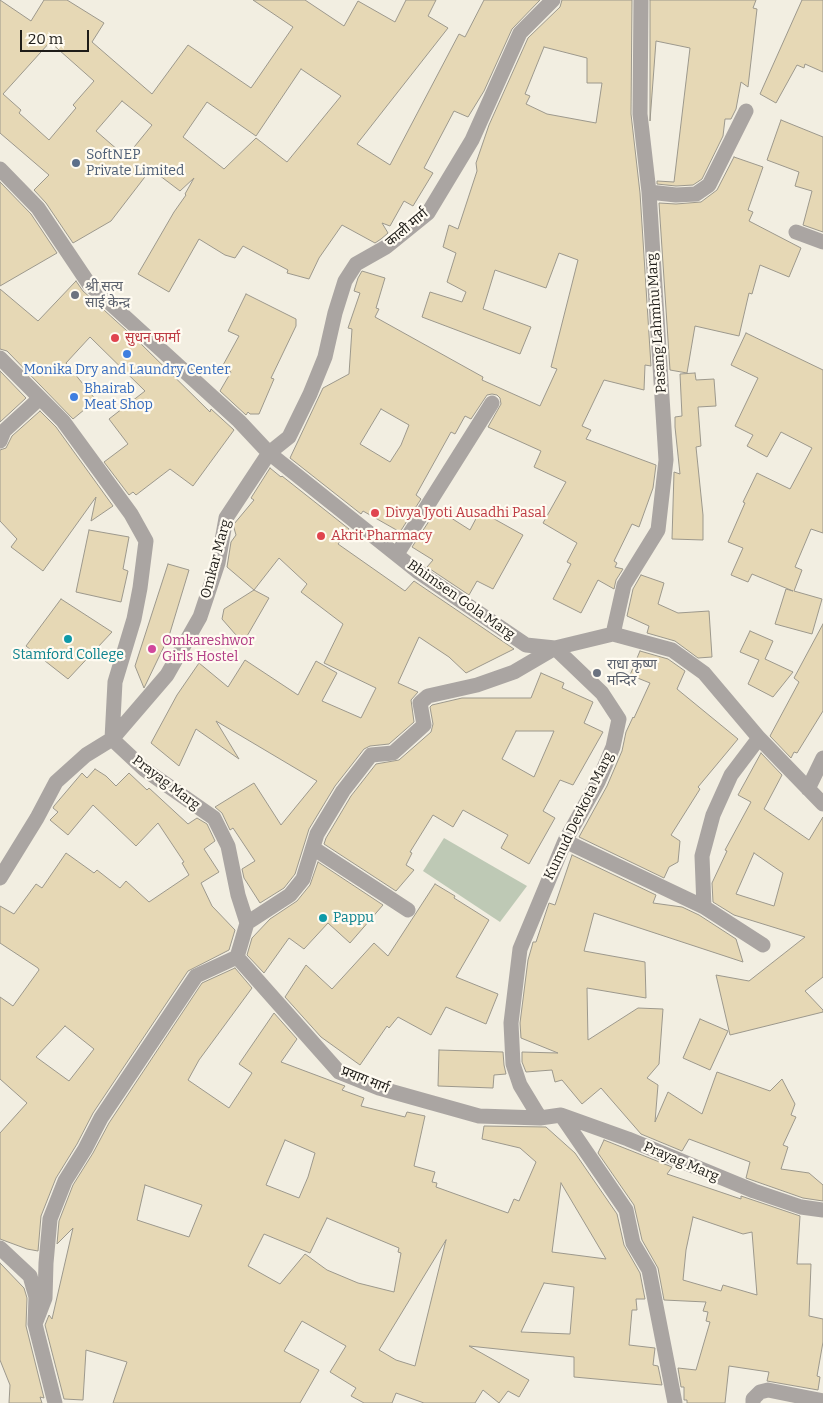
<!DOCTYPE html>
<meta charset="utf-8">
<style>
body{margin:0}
#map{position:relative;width:823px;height:1403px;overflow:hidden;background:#f2eee1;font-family:Bitter,serif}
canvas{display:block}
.scale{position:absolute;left:20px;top:30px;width:69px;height:22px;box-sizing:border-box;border:2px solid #1e1c18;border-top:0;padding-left:6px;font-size:15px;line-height:18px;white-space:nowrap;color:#1e1c18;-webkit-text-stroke:4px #fffbf1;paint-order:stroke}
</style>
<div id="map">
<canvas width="823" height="1403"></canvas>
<div class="scale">20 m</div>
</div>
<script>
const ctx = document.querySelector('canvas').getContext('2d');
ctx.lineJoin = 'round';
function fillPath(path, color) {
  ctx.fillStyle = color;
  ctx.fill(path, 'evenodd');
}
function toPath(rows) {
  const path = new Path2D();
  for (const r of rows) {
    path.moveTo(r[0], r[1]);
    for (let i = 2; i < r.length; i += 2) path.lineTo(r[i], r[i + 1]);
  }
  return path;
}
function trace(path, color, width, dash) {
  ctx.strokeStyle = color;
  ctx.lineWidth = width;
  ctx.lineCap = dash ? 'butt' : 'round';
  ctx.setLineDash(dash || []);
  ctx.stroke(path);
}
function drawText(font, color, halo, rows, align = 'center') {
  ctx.font = font + ' Bitter,"Noto Sans Devanagari",serif';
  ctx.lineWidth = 4.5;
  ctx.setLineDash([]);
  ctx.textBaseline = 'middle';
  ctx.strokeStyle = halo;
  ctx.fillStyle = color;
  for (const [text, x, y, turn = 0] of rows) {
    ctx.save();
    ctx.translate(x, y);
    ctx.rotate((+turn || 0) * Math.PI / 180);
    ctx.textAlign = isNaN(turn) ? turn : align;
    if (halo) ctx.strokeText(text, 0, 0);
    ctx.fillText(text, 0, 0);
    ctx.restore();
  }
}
fillPath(toPath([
 [444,838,527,886,500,922,423,871]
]), '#bec9b5');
const building = toPath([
 [0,0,31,21,44,0,67,0,104,23,92,42,152,94,188,45,251,88,293,27,253,0,305,0,344,26,358,1,395,22,406,0,436,0,428,16,448,28,357,144,390,165,459,34,465,37,484,0,540,0,512,29,484,91,468,117,454,111,424,168,433,173,413,206,404,201,390,226,382,223,388,233,381,239,375,243,342,225,319,258,309,279,287,273,288,270,243,246,235,258,225,255,199,239,169,292,138,274,174,212,186,195,185,194,194,178,180,191,151,169,111,221,73,243,46,203,34,190,49,175,0,133,0,0],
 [50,42,94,81,73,105,76,108,49,140,19,113,21,110,3,94,50,42],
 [301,69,341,96,287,162,256,138,224,169,183,137,207,102,256,136,301,69],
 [122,101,152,125,126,157,96,131,122,101],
 [562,0,632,0,631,114,640,193,651,366,645,365,644,390,604,380,582,426,591,430,586,439,656,465,653,488,639,527,632,524,614,561,617,563,615,567,623,569,616,580,614,589,598,580,581,613,553,599,571,564,567,562,577,543,543,523,566,482,534,467,541,451,488,427,501,404,500,398,497,395,492,394,487,395,471,419,465,416,455,434,451,432,416,495,421,499,400,532,363,511,361,514,290,458,323,388,349,374,352,329,348,328,360,293,354,291,358,278,362,271,385,278,376,308,379,309,375,317,483,377,482,380,540,406,557,369,551,367,578,260,559,253,546,288,495,270,483,309,531,327,520,354,422,317,430,292,462,302,466,292,447,282,456,253,443,247,449,225,458,229,477,171,476,163,489,125,528,38,560,7,562,0],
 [544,47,587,58,587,83,602,83,596,123,547,114,526,104,530,96,525,94,544,47],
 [381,409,409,425,401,445,390,462,360,444,381,409],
 [650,0,756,0,753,8,757,9,748,87,741,82,736,109,731,119,725,119,723,136,702,179,693,185,676,186,657,184,657,181,674,182,690,48,656,41,650,121,650,0],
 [802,0,823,0,823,72,805,64,804,68,797,65,776,103,760,94,802,0],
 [781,120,823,137,823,232,803,225,812,191,795,186,799,172,767,160,781,120],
 [734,157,763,167,748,210,753,212,749,221,801,248,789,277,760,265,752,294,749,293,739,336,695,326,687,373,670,370,659,203,676,204,701,202,717,190,734,157],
 [0,182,31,214,57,253,0,286,0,182],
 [76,281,83,291,137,340,210,412,211,409,234,430,193,486,170,469,136,495,133,492,129,495,104,462,128,444,109,419,145,391,90,337,66,363,96,400,73,419,7,351,0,349,0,289,38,321,76,281],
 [246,294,296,319,296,326,271,378,274,379,259,414,250,414,248,412,246,415,220,391,231,372,222,367,239,336,228,331,246,294],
 [746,333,823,370,823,533,811,529,795,567,802,570,794,591,822,599,812,634,775,624,786,589,793,591,752,574,748,582,731,575,743,548,728,542,745,503,743,502,757,473,790,489,812,448,781,432,767,457,747,446,753,435,735,426,758,378,731,365,746,333],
 [0,371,26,398,0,422,0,371],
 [695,373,696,380,714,379,716,406,698,407,701,446,696,447,703,515,703,540,672,539,674,472,680,474,675,427,675,417,682,416,680,374,695,373],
 [40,411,56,427,113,506,91,521,96,497,43,571,11,547,17,539,0,521,0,450,6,448,12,436,40,411],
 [270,468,281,477,282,476,349,529,338,544,405,591,414,581,514,649,466,673,449,657,419,637,398,683,418,692,411,700,414,722,389,744,370,746,364,749,335,786,309,829,295,874,284,888,260,903,244,878,242,869,255,861,233,828,230,830,222,813,215,807,254,783,281,825,317,781,216,721,239,759,196,729,179,766,151,743,177,695,199,663,228,687,245,660,298,695,316,661,337,673,322,701,361,718,376,688,324,663,343,624,301,592,307,584,279,558,254,590,227,567,231,542,236,535,234,528,234,524,254,500,251,498,270,468],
 [437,509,470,530,480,511,523,535,493,589,477,581,469,595,427,567,433,560,412,547,437,509],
 [89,530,129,537,123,569,128,571,121,602,76,592,89,530],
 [168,564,189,570,169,636,144,688,135,666,168,564],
 [641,575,664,583,658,604,678,613,709,611,712,657,698,658,675,641,647,633,649,626,627,616,633,589,641,575],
 [254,590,269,598,243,643,222,619,224,609,254,590],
 [61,599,112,632,68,679,26,646,61,599],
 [823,624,823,711,797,753,794,752,791,758,770,736,799,682,794,678,823,624],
 [750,631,773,641,765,659,793,672,773,697,748,684,759,660,740,652,750,631],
 [640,651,668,659,685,671,677,689,738,739,698,787,700,789,671,835,680,841,678,862,669,867,664,878,579,837,607,786,622,751,626,732,633,717,634,718,650,683,630,675,640,651],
 [541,673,564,683,562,688,593,702,584,723,603,732,573,785,560,780,543,811,555,818,529,864,501,848,508,835,463,810,453,827,433,815,410,852,412,853,406,865,414,870,396,891,324,844,326,838,351,796,376,764,399,760,431,732,433,724,430,707,432,705,462,698,531,698,541,673],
 [516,731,554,731,534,777,502,759,516,731],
 [761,753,782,775,764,809,809,840,823,817,823,977,805,991,823,1010,823,1012,730,1035,716,975,749,981,805,937,734,915,713,902,712,883,727,851,725,850,751,802,738,795,761,753],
 [754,853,783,873,774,906,736,894,754,853],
 [95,769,106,776,116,786,129,773,147,790,149,788,188,824,197,818,207,824,215,841,204,849,219,872,201,883,212,906,235,930,229,950,188,971,93,1113,77,1144,56,1178,41,1216,38,1251,27,1249,0,1239,0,1133,27,1103,0,1079,0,997,13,1006,39,970,38,968,0,943,0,906,14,914,36,884,42,888,66,853,94,873,97,870,120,888,126,881,149,902,189,875,182,863,184,862,158,823,136,846,93,805,68,835,50,820,58,812,53,808,54,806,82,773,87,778,95,769],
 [65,1026,94,1049,69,1081,36,1057,65,1026],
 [572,855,656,895,653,903,682,907,699,915,736,939,743,962,594,913,584,951,645,962,646,998,587,988,588,1040,638,1008,663,1009,659,1064,647,1078,658,1085,655,1122,668,1092,702,1114,717,1072,770,1091,782,1079,795,1104,791,1115,796,1117,783,1145,788,1147,781,1169,809,1173,823,1185,823,1201,803,1198,746,1178,750,1162,689,1139,682,1151,641,1134,601,1088,582,1104,562,1080,555,1082,552,1070,526,1072,522,1062,522,1052,558,1053,521,1038,520,1023,528,960,532,946,533,942,536,942,549,903,555,905,572,855],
 [318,862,383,905,350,943,328,923,304,949,289,938,264,973,247,955,252,938,270,919,297,901,310,885,318,862],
 [435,884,455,896,454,898,489,920,456,977,498,994,486,1024,446,1007,431,1035,398,1017,389,1028,387,1026,360,1065,321,1037,285,997,306,965,332,989,374,943,388,956,435,884],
 [235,968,252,988,199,1060,188,1080,229,1108,252,1073,239,1064,274,1013,297,1039,281,1062,345,1086,342,1090,364,1098,361,1106,405,1117,407,1112,425,1116,414,1166,435,1172,432,1182,437,1183,436,1187,508,1213,514,1199,519,1201,536,1162,520,1148,482,1139,484,1126,546,1127,575,1153,617,1214,624,1245,640,1273,645,1299,636,1299,637,1310,632,1310,629,1345,655,1348,653,1365,658,1366,662,1385,574,1377,574,1357,469,1346,529,1380,519,1397,508,1391,499,1403,483,1390,475,1403,424,1403,396,1393,392,1403,364,1403,351,1396,356,1388,330,1372,346,1346,302,1321,284,1351,319,1370,300,1403,113,1403,127,1362,86,1350,83,1400,64,1399,45,1325,49,1315,52,1319,73,1228,57,1244,59,1221,73,1185,93,1153,109,1123,202,983,235,968],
 [285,1140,315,1153,308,1177,299,1198,266,1185,285,1140],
 [561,1183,606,1259,552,1252,561,1183],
 [145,1185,202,1205,189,1237,137,1220,145,1185],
 [327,1218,399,1248,398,1252,401,1253,394,1292,358,1283,327,1270,305,1254,280,1284,248,1266,264,1234,310,1253,327,1218],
 [446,1240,415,1366,396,1360,379,1350,446,1240],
 [544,1283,574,1287,570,1334,521,1332,544,1283],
 [700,1019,728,1031,710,1070,683,1058,700,1019],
 [439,1050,503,1052,504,1065,506,1074,494,1075,493,1088,438,1086,439,1050],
 [604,1140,672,1167,667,1174,741,1199,741,1196,800,1216,797,1264,811,1264,809,1316,823,1319,823,1342,817,1376,820,1377,818,1390,767,1381,769,1372,729,1366,725,1403,687,1403,687,1400,684,1400,684,1387,681,1387,678,1368,696,1370,710,1322,706,1321,708,1312,703,1311,706,1302,664,1300,658,1268,642,1240,634,1205,598,1153,604,1140],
 [693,1217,743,1234,752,1232,757,1295,723,1285,721,1291,683,1280,686,1250,693,1217],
 [0,1263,24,1288,27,1298,26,1326,44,1398,40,1397,42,1403,9,1403,10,1385,0,1360,0,1263]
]);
fillPath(building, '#e6d8b5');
trace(building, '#9c988c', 1);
trace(toPath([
 [0,169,38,208,89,284,239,421,269,453,417,571,526,645,555,648,613,634,672,650,704,673,759,738,823,804],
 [649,192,676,195,696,194,709,185,746,111],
 [796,232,823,242],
 [0,358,63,421,131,514,146,541,140,588,134,619,115,682,112,739,144,769,214,818,228,846,238,895,247,923,237,957],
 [0,441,4,431,40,398],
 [397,554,492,403],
 [613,634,624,585,658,530,666,460,649,192,640,114,641,0],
 [808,789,823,758],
 [565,841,704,907,763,945],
 [313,848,408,910],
 [0,878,37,818,56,782,86,755,112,739,167,675,200,617,218,563,226,518,269,453,289,437,310,394,325,357,335,313,345,281,356,264,386,247,428,213,472,140,520,33,553,0],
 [704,907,702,856,713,815,731,775,759,738],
 [247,923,290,895,303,879,317,834,343,791,371,755,393,753,424,725,420,703,428,696,477,685,514,672,555,648],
 [237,957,339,1072,379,1088,479,1116,540,1118,561,1115,628,1139,754,1191,801,1207,823,1210],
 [561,1115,626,1210,633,1243,649,1270,675,1403],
 [540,1118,520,1085,513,1064,511,1023,520,949,565,841,598,782,613,747,619,719,602,693,555,648],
 [0,1248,30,1276,36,1297,35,1324,55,1403],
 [35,1324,45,1298,46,1263,50,1219,65,1181,85,1149,101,1118,196,976,237,957],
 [753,1403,753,1399,760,1392,768,1390,823,1401]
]), '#aaa5a2', 15);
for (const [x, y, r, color] of [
 [76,163,5,"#5c6f8a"],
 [75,295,5,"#6b7280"],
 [115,338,5,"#e0444e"],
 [127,354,5,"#3f7fe0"],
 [74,397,5,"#3f7fe0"],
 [375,513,5,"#e0444e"],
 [321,536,5,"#e0444e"],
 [68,639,5,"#0f9aa8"],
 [152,649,5,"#d1479c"],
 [597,673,5,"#6b7280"],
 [323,918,5,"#0f9aa8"]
]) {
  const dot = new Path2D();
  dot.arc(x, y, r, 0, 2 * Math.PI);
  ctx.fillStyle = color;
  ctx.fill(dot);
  trace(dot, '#fffbf1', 2);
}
drawText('14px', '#4e5e75', '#fffbf1', [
 ["SoftNEP",86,155],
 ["Private Limited",86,171]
], 'left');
drawText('14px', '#1e1c18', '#fffbf1', [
 ["काली मार्ग",407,228,-40],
 ["Pasang Lahmhu Marg",657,323,-94],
 ["Omkar Marg",216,559,-75],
 ["Bhimsen Gola Marg",461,600,35],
 ["Prayag Marg",166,783,37],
 ["Kumud Devkota Marg",579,816,-64],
 ["प्रयाग मार्ग",365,1080,22],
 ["Prayag Marg",681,1162,23]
]);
drawText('14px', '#5b616d', '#fffbf1', [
 ["श्री सत्य",85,287],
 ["साई केन्द्र",85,303],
 ["राधा कृष्ण",607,665],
 ["मन्दिर",607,681]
], 'left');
drawText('14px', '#be3a42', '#fffbf1', [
 ["सुधन फार्मा",125,338],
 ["Divya Jyoti Ausadhi Pasal",385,513],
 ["Akrit Pharmacy",331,536]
], 'left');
drawText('14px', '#366cbe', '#fffbf1', [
 ["Monika Dry and Laundry Center",127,370],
 ["Bhairab",84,389,"left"],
 ["Meat Shop",84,405,"left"]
]);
drawText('14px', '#b23c85', '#fffbf1', [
 ["Omkareshwor",162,641],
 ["Girls Hostel",162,657]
], 'left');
drawText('14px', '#0d838f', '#fffbf1', [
 ["Stamford College",68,655],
 ["Pappu",333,918,"left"]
]);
</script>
